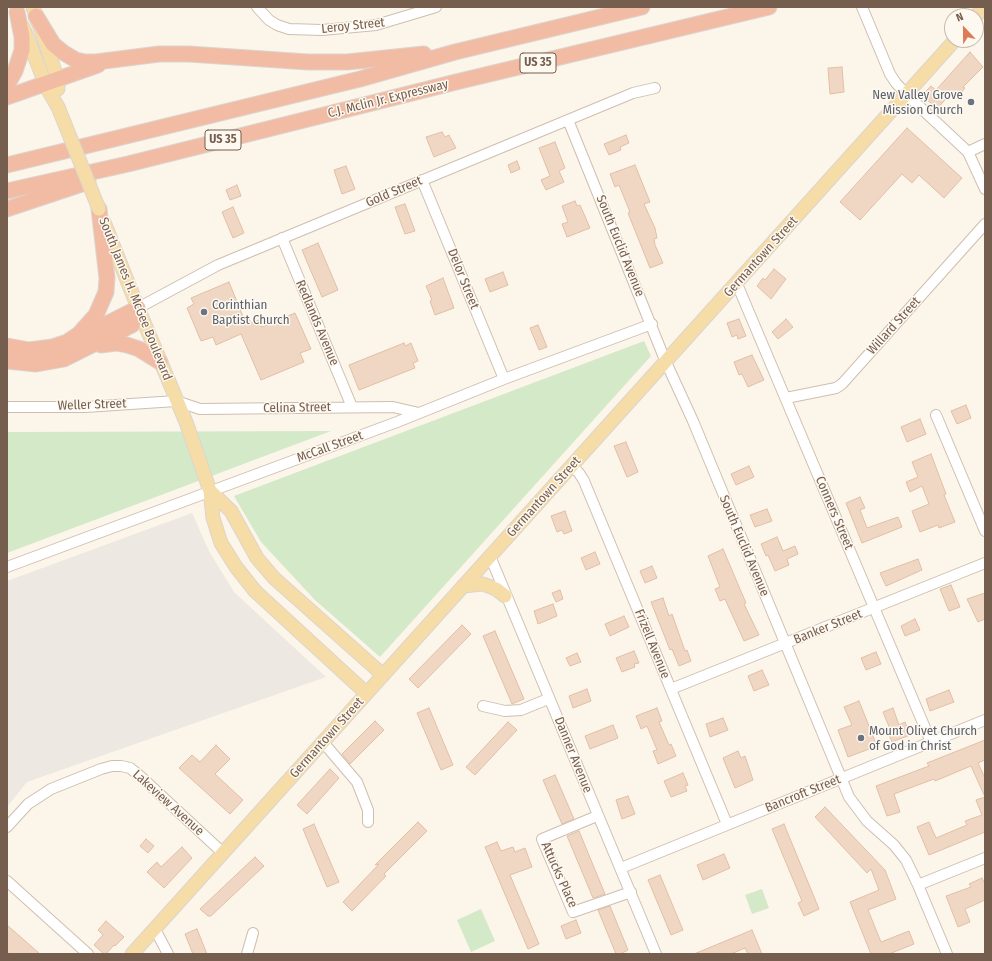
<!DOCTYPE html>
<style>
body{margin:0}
#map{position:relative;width:992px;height:961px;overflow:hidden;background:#fcf6ea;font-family:"Fira Sans Condensed",sans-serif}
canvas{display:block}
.frame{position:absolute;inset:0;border:8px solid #765e4e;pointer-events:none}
.north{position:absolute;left:944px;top:8px;width:40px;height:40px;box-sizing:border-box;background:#fef9f0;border:1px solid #c8bbaf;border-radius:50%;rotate:338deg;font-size:11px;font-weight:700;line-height:16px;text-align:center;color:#765e4e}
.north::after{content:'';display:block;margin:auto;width:14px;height:18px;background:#df7a56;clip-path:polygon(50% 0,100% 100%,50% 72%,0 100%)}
</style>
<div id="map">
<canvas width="992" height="961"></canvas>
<div class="frame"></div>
<div class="north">N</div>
</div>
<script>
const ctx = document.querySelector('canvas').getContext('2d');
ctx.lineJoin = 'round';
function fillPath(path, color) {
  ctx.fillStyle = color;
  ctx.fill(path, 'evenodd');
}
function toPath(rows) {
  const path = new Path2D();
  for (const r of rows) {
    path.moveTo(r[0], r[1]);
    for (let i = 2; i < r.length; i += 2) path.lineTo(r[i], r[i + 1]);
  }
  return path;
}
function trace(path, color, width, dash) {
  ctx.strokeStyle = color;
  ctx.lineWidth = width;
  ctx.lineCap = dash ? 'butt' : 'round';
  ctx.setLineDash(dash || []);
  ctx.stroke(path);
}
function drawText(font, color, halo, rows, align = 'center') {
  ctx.font = font + ' "Fira Sans Condensed",sans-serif';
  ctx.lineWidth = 3;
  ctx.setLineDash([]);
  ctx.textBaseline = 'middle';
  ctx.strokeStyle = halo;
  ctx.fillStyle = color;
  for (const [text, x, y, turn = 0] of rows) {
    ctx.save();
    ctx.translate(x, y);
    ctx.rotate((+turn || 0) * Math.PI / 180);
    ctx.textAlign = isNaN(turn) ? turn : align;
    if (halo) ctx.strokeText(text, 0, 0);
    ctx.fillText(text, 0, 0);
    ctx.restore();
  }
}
fillPath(toPath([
 [192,513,209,551,234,592,326,677,27,782,7,807,7,581]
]), '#ede8e2');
fillPath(toPath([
 [644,341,651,356,380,657,315,600,261,542,234,496],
 [331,431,7,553,7,432],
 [762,889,769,908,752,914,745,895],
 [481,909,495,941,471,952,457,920]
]), '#d4e9c8');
const building = toPath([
 [970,52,983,67,963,87,965,88,956,99,950,94,937,109,922,95,931,86,936,90,970,52],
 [842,67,844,92,830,94,828,68,842,67],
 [907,128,962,178,944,198,919,175,912,183,902,174,860,220,840,202,907,128],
 [442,132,445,137,449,135,456,148,434,157,426,137,442,132],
 [626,135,629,143,620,147,621,150,609,155,604,144,626,135],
 [555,142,565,168,559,171,564,182,546,190,541,180,550,176,539,148,555,142],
 [517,161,520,169,511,173,508,165,517,161],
 [635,165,650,202,644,204,655,228,657,238,654,239,655,245,663,263,650,268,628,213,630,212,619,185,615,187,610,174,635,165],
 [346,166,355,189,342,194,334,170,346,166],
 [237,185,241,196,230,200,226,190,237,185],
 [575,201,577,206,580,205,590,228,567,237,562,224,568,222,562,206,575,201],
 [405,204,415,231,405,234,395,207,405,204],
 [233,207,244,233,233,238,222,212,233,207],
 [318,243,338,290,322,297,302,250,318,243],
 [774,269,786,279,771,299,757,286,763,278,765,280,774,269],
 [503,272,508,285,490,292,485,279,503,272],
 [443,278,454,308,435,315,430,301,432,300,426,286,443,278],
 [229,282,244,319,248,317,251,323,259,320,262,327,295,313,311,349,300,353,304,362,261,380,241,334,216,345,213,337,201,341,187,308,194,304,191,298,229,282],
 [739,319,746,336,738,339,737,335,732,337,727,323,739,319],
 [786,319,793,327,778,339,772,332,786,319],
 [538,325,547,347,539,350,530,328,538,325],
 [404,343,405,346,411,343,418,361,413,363,415,368,359,390,349,365,404,343],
 [752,355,764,380,748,387,742,374,739,375,734,362,752,355],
 [966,405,971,418,957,424,951,411,966,405],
 [920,419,926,434,907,442,901,427,920,419],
 [626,442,638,472,627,477,614,446,626,442],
 [931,454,946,494,944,495,955,522,939,528,938,525,920,532,912,511,929,504,922,486,910,492,906,482,918,477,912,462,931,454],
 [749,466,754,477,736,485,731,474,749,466],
 [860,497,865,508,860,510,867,528,898,517,902,527,862,543,846,503,860,497],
 [767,509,772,521,755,527,750,515,767,509],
 [565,511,572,531,564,534,562,530,557,532,551,516,565,511],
 [777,537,783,551,795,546,798,554,787,559,789,565,775,571,768,555,766,556,761,544,777,537],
 [723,549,746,603,744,604,759,635,744,641,725,599,720,601,715,589,720,587,708,556,723,549],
 [595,552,600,564,586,570,581,558,595,552],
 [918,559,922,570,886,586,880,573,918,559],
 [652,566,657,578,645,583,640,571,652,566],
 [951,585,960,607,949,611,940,589,951,585],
 [560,590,563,599,556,602,552,593,560,590],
 [985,593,985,619,978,622,967,599,985,593],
 [663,598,669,616,672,614,685,651,687,650,691,661,679,666,672,649,670,650,651,602,663,598],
 [553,604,557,616,538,624,534,611,553,604],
 [624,616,629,627,610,636,605,624,624,616],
 [915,619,920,630,905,636,901,626,915,619],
 [462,625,471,634,418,688,409,679,462,625],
 [495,631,524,699,512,704,483,636,495,631],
 [634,651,639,663,634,664,635,667,622,672,616,658,634,651],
 [876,652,881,664,866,670,861,658,876,652],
 [577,653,581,662,570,666,566,658,577,653],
 [762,670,769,685,754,691,748,676,762,670],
 [587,689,591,701,573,708,569,696,587,689],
 [949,690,954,702,930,711,926,699,949,690],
 [859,701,877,746,848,757,838,730,852,725,844,707,859,701],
 [429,708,453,765,441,770,417,713,429,708],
 [657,708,662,721,659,722,669,745,671,744,676,756,658,764,653,751,657,750,647,726,641,729,636,716,657,708],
 [893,708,899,725,905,722,910,735,892,742,887,730,890,729,883,712,893,708],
 [723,718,728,730,710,737,706,724,723,718],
 [375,721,384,730,350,764,342,754,375,721],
 [508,722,517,730,475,775,466,767,508,722],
 [613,725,618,738,590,749,585,736,613,725],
 [985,740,985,760,978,763,985,778,985,832,929,855,917,827,929,822,936,838,967,825,965,821,982,815,976,800,985,797,971,766,935,781,934,779,894,794,900,812,887,816,876,786,929,766,927,763,985,740],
 [216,745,230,759,215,774,243,800,230,814,179,768,192,755,200,762,216,745],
 [738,751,741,758,745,756,753,780,735,788,723,758,738,751],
 [330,769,339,778,307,814,297,805,330,769],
 [683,773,688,785,685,786,687,791,671,797,664,781,683,773],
 [555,775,574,819,562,824,543,780,555,775],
 [628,796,635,814,622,819,616,800,628,796],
 [825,807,885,870,896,899,868,910,881,942,909,931,914,944,889,954,871,954,850,902,879,890,871,869,867,873,815,817,825,807],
 [418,822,427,831,384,874,386,876,352,911,343,902,379,864,375,865,418,822],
 [314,824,339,882,327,887,303,829,314,824],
 [784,824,819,909,804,916,798,903,802,901,772,829,784,824],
 [579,831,605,894,593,898,567,836,579,831],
 [146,839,154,846,148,853,140,846,146,839],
 [497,842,501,851,513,847,515,852,525,848,532,867,510,875,539,944,528,949,485,847,497,842],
 [182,847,192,858,164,888,147,872,157,862,161,867,182,847],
 [724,854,730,868,703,880,697,865,724,854],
 [255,857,264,866,211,916,208,916,200,909,255,857],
 [660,875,683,930,671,935,648,880,660,875],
 [982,878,985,884,985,900,965,909,970,922,958,927,946,896,971,887,969,884,982,878],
 [610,906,628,950,620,954,616,954,598,910,610,906],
 [576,920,581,933,566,939,561,926,576,920],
 [106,921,124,937,115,946,114,945,106,954,104,954,94,945,103,935,98,930,106,921],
 [7,925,40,954,10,954,7,952,7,925],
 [197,929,207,954,193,954,185,934,197,929],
 [752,930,762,954,748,954,745,948,731,954,694,954,752,930]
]);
fillPath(building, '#f0d7c3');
trace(building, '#e2bea4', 1);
const minor = toPath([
 [257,7,269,20,277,25,289,29,322,30,376,25,436,7],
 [862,7,890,74,896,83,906,94,968,152,985,189],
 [568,120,665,360,693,421,849,797,867,821,894,845,906,860,918,885,947,954],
 [968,152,985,144],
 [422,180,504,379],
 [282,238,352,407],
 [737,284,931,742],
 [138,308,218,265,633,93,655,88],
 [786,398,836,388,842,384,985,224],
 [7,407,85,407,176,401,200,409,393,407,419,413],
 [936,415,985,531],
 [572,466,579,473,584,481,727,824],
 [490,556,656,954],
 [7,567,397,422,504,379,652,324],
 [671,689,985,563],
 [483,706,505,711,521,710,548,699],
 [322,741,357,782,368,810,368,822],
 [597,816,542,839,573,912,631,892],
 [7,827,28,804,51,789,101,769,112,766,121,766,130,768,140,776,223,853],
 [621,868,985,720],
 [7,881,88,954],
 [918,885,985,858],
 [155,929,168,954],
 [247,954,253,933]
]);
const major = toPath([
 [33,7,58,80,58,89],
 [976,16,984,7],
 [23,27,47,88,58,107],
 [104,222,138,308,186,422,210,491,213,518,221,543,236,567,255,591,366,693],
 [210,491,231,511,257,558,274,578,383,675],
 [463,586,483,584,496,589,505,596],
 [132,954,955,40]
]);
const highway = toPath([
 [36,16,53,44,64,53,76,60,85,62,96,62,159,54,189,54,308,62,347,62,424,54],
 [7,85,15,71,22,50,22,37,17,12],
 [7,97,98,65],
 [7,165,360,79,455,52,642,7],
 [7,191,128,164,456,82,769,7],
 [7,209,88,182],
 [81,337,138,308],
 [101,345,116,343,127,345,139,349,160,362],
 [7,346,29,350,52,347,67,342,79,334,96,315,106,292,107,278,99,209],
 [7,361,36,364,64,359,132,325,138,308]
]);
trace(minor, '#cebeb0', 12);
trace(major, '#dbd5d1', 15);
trace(highway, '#dbd5d1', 17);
trace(minor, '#fff', 10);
trace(major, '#f6dca6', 13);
trace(highway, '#f2bca4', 15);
const majorBridge = toPath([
 [58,107,99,209]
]);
trace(majorBridge, '#dbd5d1', 15, []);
trace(majorBridge, '#f6dca6', 13);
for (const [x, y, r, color] of [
 [971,102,4,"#6b7280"],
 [204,312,4,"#6b7280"],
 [861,738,4,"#6b7280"]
]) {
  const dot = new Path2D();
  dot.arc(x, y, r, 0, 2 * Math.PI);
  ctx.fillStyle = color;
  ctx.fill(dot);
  trace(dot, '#fef9f0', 1.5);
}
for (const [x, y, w] of [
 [538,63,36],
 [223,140,36]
]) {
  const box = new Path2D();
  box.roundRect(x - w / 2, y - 10, w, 20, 3);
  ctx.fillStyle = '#fef9f0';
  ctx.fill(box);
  trace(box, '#765e4e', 1);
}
drawText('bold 12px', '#765e4e', null, [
 ["US 35",538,63],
 ["US 35",223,140]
]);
drawText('13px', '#765e4e', '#fef9f0', [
 ["Leroy Street",353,26,-6],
 ["C.J. Mclin Jr. Expressway",388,99,-14],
 ["Gold Street",394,192,-23],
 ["South Euclid Avenue",620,246,68],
 ["Germantown Street",761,257,-48],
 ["Delor Street",463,279,68],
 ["South James H. McGee Boulevard",135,299,68],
 ["Redlands Avenue",317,323,67],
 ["Willard Street",894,326,-48],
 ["Weller Street",92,405,-2],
 ["Celina Street",297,408,-1],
 ["McCall Street",330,447,-20],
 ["Germantown Street",544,497,-48],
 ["Conners Street",834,513,67],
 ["South Euclid Avenue",744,546,67],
 ["Banker Street",828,627,-22],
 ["Frizell Avenue",652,644,68],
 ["Germantown Street",327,738,-48],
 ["Danner Avenue",573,755,68],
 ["Bancroft Street",803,794,-22],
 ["Lakeview Avenue",168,803,42],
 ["Attucks Place",559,875,66]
]);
drawText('13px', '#5b616d', '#fef9f0', [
 ["New Valley Grove",963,95,"right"],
 ["Mission Church",963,110,"right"],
 ["Corinthian",212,305],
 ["Baptist Church",212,320],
 ["Mount Olivet Church",869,731],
 ["of God in Christ",869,746]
], 'left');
</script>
